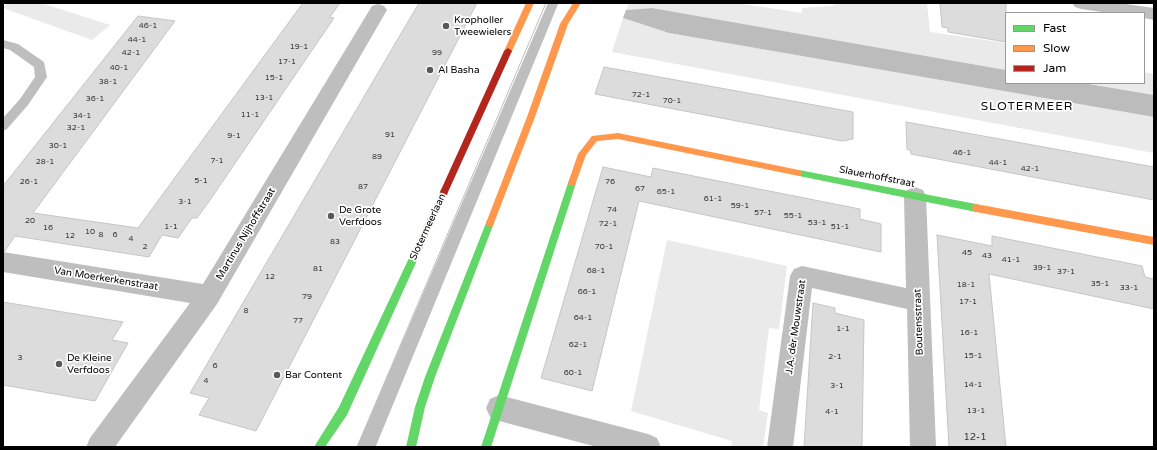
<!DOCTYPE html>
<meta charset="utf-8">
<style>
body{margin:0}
#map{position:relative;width:1157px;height:450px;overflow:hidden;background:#fff;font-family:"Varela Round",sans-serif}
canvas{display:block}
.frame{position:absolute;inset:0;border:4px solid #000;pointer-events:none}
.legend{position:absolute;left:1005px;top:12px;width:140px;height:72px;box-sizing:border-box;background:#fff;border:1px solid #999;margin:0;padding:5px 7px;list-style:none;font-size:12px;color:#000}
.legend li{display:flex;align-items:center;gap:8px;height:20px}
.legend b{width:20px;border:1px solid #999}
</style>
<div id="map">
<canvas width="1157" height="450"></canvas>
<div class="frame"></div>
<ul class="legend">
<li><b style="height:5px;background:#63d668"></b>Fast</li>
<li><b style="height:5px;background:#ff974d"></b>Slow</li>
<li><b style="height:5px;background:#b3261e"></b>Jam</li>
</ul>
</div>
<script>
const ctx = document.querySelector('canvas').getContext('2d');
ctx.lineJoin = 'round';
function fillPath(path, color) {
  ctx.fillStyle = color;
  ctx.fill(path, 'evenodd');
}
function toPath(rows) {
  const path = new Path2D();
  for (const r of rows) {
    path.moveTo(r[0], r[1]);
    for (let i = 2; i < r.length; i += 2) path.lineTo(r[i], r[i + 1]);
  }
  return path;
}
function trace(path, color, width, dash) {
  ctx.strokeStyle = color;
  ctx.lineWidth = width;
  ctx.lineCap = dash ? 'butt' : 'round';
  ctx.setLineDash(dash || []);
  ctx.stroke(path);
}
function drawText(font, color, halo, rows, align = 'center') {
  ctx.font = font + ' "Varela Round",sans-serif';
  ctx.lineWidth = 3.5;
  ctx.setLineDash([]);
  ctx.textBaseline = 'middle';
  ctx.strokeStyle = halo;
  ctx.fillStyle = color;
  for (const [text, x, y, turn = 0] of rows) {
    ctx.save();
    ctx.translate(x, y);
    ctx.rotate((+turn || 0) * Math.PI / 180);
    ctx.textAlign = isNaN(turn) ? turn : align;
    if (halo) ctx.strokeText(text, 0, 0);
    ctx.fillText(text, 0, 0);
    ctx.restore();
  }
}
fillPath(toPath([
 [7,3,41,3,110,25,92,40,3,8],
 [629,3,737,3,802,13,802,8,832,6,839,3,927,3,930,32,1006,43,1006,70,652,8,626,10],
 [623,18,669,33,1154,117,1154,153,612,52],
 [1144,72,1154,74,1154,95,1084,83,1144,83],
 [667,240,787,266,779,329,769,328,759,410,768,413,763,447,731,447,732,441,631,411]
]), '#eaeaea');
fillPath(toPath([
 [652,8,1006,70,1006,83,1083,83,1154,95,1154,117,669,33,623,18,626,10]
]), '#bcbcbc');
const building = toPath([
 [303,3,340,3,330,17,334,18,208,203,197,218,192,218,178,238,162,235,149,257,15,236,5,251,3,251,3,186,138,16,175,21,33,213,138,228,303,3],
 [419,3,477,3,256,431,199,415,209,398,190,393,419,3],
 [940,3,1006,3,1006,42,948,32,948,28,942,27,940,3],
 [604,67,853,112,853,139,842,141,595,94,604,67],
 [906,122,1154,167,1154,200,911,154,911,151,907,149,906,122],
 [603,167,651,177,653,168,860,209,860,219,881,224,881,252,639,201,592,391,541,378,603,167],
 [937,235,992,246,992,236,1142,266,1145,277,1154,279,1154,309,989,274,1006,447,949,447,937,235],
 [3,302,123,322,112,340,128,343,95,401,3,385,3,302],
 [813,303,835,308,835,313,864,320,862,447,804,447,813,303]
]);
fillPath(building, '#dcdcdc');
trace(building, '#c5c5c5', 1);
fillPath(toPath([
 [548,3,558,3,375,447,357,447,548,3],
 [3,40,18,44,44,62,47,77,28,105,7,129,3,131,3,118,20,99,35,77,34,67,10,50,3,48,3,40]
]), '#bebebe');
fillPath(toPath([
 [1072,3,1119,3,1154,8,1154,20,1144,18,1144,13,1109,13,1081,9,1075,7,1072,3],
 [378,4,384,6,387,10,217,304,115,447,86,447,90,438,190,303,3,272,3,252,203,284,372,6,378,4],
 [915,187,923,190,926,196,936,447,910,447,907,309,812,288,793,447,767,447,790,276,794,269,802,266,906,288,904,196,907,190,915,187],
 [499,395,648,434,657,438,661,447,597,447,499,421,490,417,486,408,490,399,499,395]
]), '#bebebe');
fillPath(toPath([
 [799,170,976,204,979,205,980,208,979,211,976,212,799,176,795,173,799,170],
 [572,179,575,181,576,183,491,447,481,447,568,183,569,181,572,179],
 [444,188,447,189,448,192,347,415,325,447,314,447,339,407,440,192,441,189,444,188],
 [490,219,493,220,494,223,435,377,425,407,416,447,406,447,415,407,425,377,486,223,487,220,490,219]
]), '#63d668');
fillPath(toPath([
 [526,3,534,3,512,51,511,53,505,53,504,51,526,3],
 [573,3,581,3,568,24,535,117,494,223,493,226,490,227,487,226,486,223,527,117,560,24,573,3],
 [618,133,799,170,803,173,799,176,618,139,597,141,586,155,575,185,569,185,568,183,578,154,592,136,618,133],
 [976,204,1154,237,1154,245,976,212,973,211,972,208,973,205,976,204]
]), '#ff974d');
fillPath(toPath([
 [508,48,512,51,448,192,447,195,441,195,440,192,504,51,508,48]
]), '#b3261e');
trace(toPath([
 [357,447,546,3],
 [375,447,558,3]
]), '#bdbdbd', 1);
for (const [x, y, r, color] of [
 [446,26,4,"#595959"],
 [430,70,4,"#595959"],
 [331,216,4,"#595959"],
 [59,364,4,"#595959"],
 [277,375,4,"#595959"]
]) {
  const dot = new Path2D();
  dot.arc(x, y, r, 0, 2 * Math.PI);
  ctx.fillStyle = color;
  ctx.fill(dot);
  trace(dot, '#fff', 1.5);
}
drawText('8px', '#373737', null, [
 ["46-1",148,26],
 ["44-1",137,40],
 ["19-1",299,47],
 ["42-1",131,53],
 ["99",437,53],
 ["17-1",287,62],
 ["40-1",119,68],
 ["15-1",274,78],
 ["38-1",108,82],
 ["72-1",641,95],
 ["13-1",264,98],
 ["36-1",95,99],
 ["70-1",672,101],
 ["11-1",250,115],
 ["34-1",82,116],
 ["32-1",76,128],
 ["91",390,135],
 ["9-1",234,136],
 ["30-1",58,146],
 ["46-1",962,153],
 ["89",377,157],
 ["7-1",217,161],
 ["28-1",45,162],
 ["44-1",998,163],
 ["42-1",1030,169],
 ["5-1",201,181],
 ["26-1",29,182],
 ["76",610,182],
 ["87",363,187],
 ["67",640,189],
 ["65-1",666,192],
 ["61-1",713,199],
 ["3-1",185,202],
 ["59-1",740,206],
 ["74",612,210],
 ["57-1",763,213],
 ["55-1",793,216],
 ["20",30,221],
 ["53-1",817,223],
 ["72-1",608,224],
 ["1-1",171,227],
 ["51-1",840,227],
 ["16",48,228],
 ["10",90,232],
 ["8",101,235],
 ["6",115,235],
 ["12",70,236],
 ["4",131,239],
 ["83",335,242],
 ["2",145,247],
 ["70-1",604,247],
 ["45",967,253],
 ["43",987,256],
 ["41-1",1011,260],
 ["39-1",1042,268],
 ["81",318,269],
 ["68-1",596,271],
 ["37-1",1066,272],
 ["12",270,277],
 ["35-1",1100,284],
 ["18-1",966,285],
 ["33-1",1129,288],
 ["66-1",587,292],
 ["79",307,297],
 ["17-1",968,302],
 ["8",246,311],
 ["64-1",583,318],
 ["77",298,321],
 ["1-1",843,329],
 ["16-1",969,333],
 ["62-1",578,345],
 ["15-1",973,356],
 ["2-1",835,357],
 ["3",20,358],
 ["6",215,366],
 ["60-1",573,373],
 ["4",206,381],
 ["14-1",973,385],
 ["3-1",837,386],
 ["13-1",976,411],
 ["4-1",832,412]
]);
drawText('10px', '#000', '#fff', [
 ["Kropholler",454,20],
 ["Tweewielers",454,32],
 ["Al Basha",438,70],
 ["De Grote",339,210],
 ["Verfdoos",339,222],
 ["De Kleine",67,358],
 ["Verfdoos",67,370],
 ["Bar Content",285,375]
], 'left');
drawText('10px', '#000', '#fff', [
 ["Slauerhoffstraat",877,177,11],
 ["Slotermeerlaan",428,227,-65],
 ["Martinus Nijhoffstraat",246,234,-59],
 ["Van Moerkerkenstraat",106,279,9],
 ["Boutensstraat",919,322,-92],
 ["J.A. dèr Mouwstraat",796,327,-82]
]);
drawText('10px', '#373737', null, [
 ["12-1",975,437]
]);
ctx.letterSpacing = '1px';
drawText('12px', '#000', '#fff', [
 ["SLOTERMEER",1027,107]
]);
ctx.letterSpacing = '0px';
</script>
